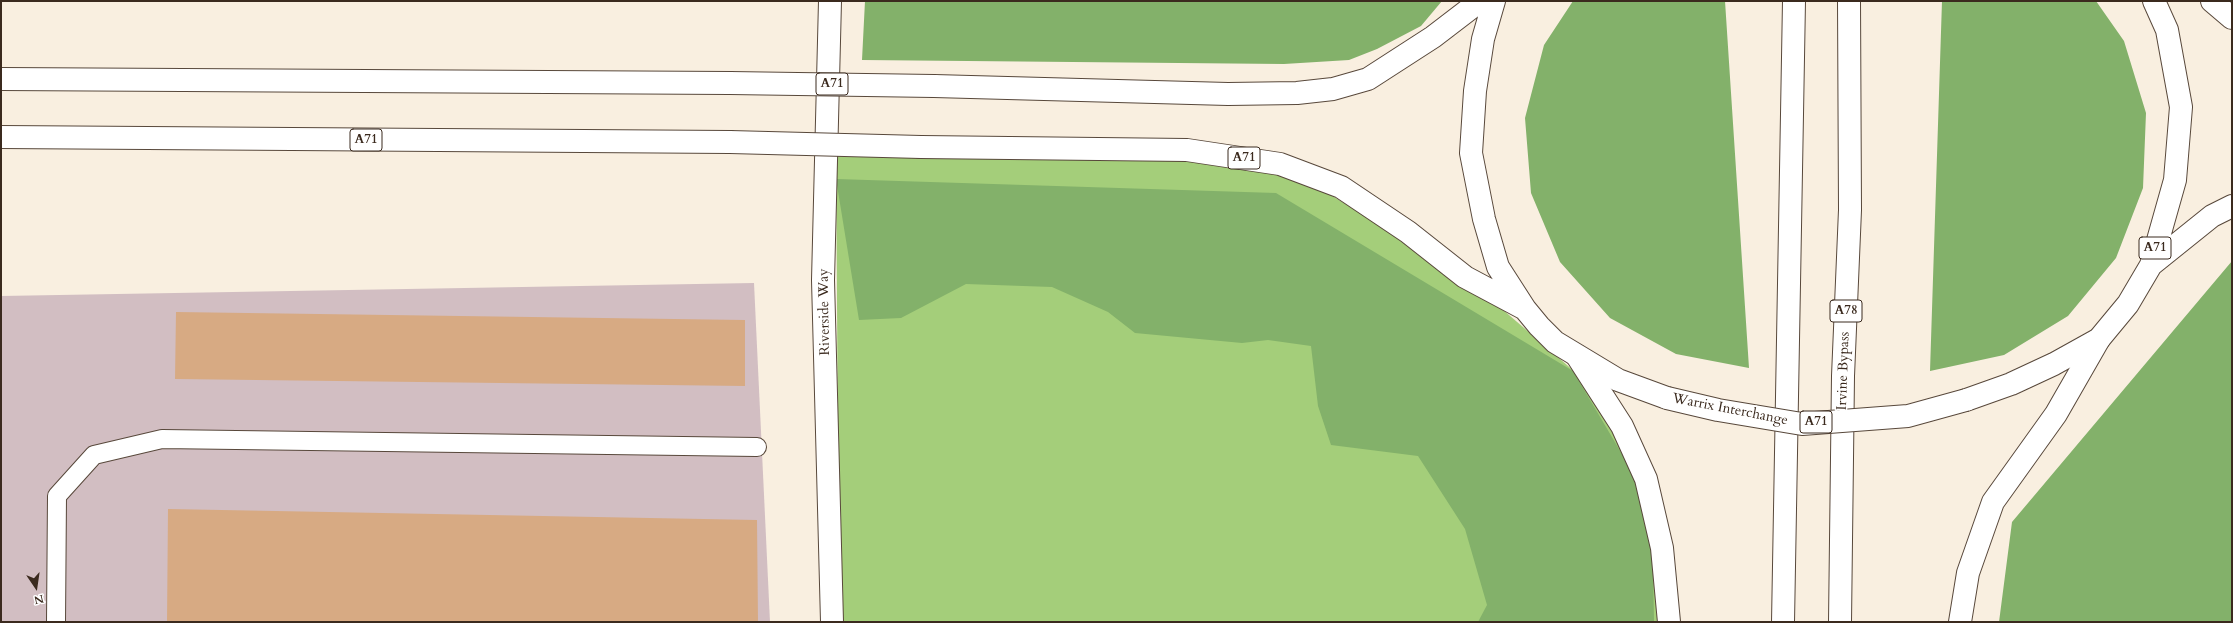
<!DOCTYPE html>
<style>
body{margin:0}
#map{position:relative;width:2233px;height:623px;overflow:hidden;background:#f9efe0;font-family:Cardo,serif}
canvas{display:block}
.frame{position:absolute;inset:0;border:2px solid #3b2a1e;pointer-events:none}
.north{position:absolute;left:16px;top:567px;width:40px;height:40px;-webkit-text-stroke:3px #fff;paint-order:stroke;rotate:167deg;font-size:11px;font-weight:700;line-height:16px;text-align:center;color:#3b2a1e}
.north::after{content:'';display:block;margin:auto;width:14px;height:18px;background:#3b2a1e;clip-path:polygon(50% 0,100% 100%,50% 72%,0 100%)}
</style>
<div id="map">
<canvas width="2233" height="623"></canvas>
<div class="frame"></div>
<div class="north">N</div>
</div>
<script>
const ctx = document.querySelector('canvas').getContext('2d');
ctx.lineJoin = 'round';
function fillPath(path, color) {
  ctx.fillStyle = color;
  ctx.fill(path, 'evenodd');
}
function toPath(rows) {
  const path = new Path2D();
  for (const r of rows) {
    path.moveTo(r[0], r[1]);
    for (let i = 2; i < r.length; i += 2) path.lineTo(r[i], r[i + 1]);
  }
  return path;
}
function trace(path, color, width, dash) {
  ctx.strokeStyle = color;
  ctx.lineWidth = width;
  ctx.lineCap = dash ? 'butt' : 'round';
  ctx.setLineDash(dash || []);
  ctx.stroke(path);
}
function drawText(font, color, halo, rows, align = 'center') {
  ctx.font = font + ' Cardo,serif';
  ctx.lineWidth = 3;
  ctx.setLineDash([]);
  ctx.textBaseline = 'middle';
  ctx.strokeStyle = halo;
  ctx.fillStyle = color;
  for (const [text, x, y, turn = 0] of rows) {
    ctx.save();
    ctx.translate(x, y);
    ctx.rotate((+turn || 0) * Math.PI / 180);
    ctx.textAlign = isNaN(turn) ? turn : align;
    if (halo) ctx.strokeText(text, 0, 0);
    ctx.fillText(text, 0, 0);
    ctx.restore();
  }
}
fillPath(toPath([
 [754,283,770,622,1,622,1,296]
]), '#d2bec2');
fillPath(toPath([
 [836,145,1280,164,1465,277,1604,397,1665,575,1666,622,839,622]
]), '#a4ce7a');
fillPath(toPath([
 [865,1,1442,1,1421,26,1377,49,1349,60,1284,64,862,60],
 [1573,1,1725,1,1749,368,1676,354,1610,318,1560,262,1531,193,1525,118,1544,45],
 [1942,1,2096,1,2124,41,2146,113,2143,188,2116,258,2068,316,2004,355,1930,371],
 [836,179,1276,193,1573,371,1652,505,1654,622,1478,622,1487,605,1465,529,1418,456,1331,445,1318,406,1311,346,1268,340,1242,343,1135,333,1108,312,1052,287,966,284,901,318,859,320],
 [2232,261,2232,622,1999,622,2012,522]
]), '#83b16a');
fillPath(toPath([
 [176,312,745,320,745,386,175,379],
 [168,509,757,520,758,622,167,622]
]), '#d7aa83');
const service = toPath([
 [56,622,57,496,94,455,162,439,757,447]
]);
const minor = toPath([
 [830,1,823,280,832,622]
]);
const primary = toPath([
 [1494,1,1483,39,1475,91,1471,153,1484,219,1498,267,1525,309,1539,326,1555,342,1618,380,1667,398],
 [2212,1,2232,18],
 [1,79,730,83],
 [934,86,1228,94,1297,93,1333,89,1368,79,1433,37,1480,1],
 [1,137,730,142],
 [921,147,1187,150,1280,164,1341,187,1408,232,1465,277,1525,309],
 [2151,265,2212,216,2232,206],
 [1966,400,2011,384,2054,364,2099,339,2128,304,2151,265,2175,180,2181,107,2167,30,2154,1]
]);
const trunk = toPath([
 [1577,356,1622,426,1646,479,1662,548,1669,622],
 [1783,622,1794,1],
 [1840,622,1843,376,1850,210,1849,1],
 [1960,622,1968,573,1993,502,2056,414,2099,339]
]);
trace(service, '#58483b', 20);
trace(minor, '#58483b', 24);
trace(primary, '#58483b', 24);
trace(trunk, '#58483b', 24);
trace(service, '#fff', 18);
trace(minor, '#fff', 22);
trace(primary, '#fff', 22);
trace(trunk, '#fff', 22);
const primaryBridge = toPath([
 [730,83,934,86],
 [730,142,921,147],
 [1667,398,1718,410,1802,424,1908,416,1966,400]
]);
trace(primaryBridge, '#58483b', 24, []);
trace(primaryBridge, '#fff', 22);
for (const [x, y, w] of [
 [832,84,32],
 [366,140,32],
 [1244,158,32],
 [2155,248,32],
 [1846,311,32],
 [1816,422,32]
]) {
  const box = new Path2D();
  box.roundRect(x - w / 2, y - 11, w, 22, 3);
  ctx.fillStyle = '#fff';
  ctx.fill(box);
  trace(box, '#3b2a1e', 1);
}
drawText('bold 13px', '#3b2a1e', null, [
 ["A71",832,84],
 ["A71",366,140],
 ["A71",1244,158],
 ["A71",2155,248],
 ["A78",1846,311],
 ["A71",1816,422]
]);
drawText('14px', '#3b2a1e', '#fff', [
 ["Riverside Way",825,312,-91],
 ["Irvine Bypass",1844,371,-88],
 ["Warrix Interchange",1730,410,11]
]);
</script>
